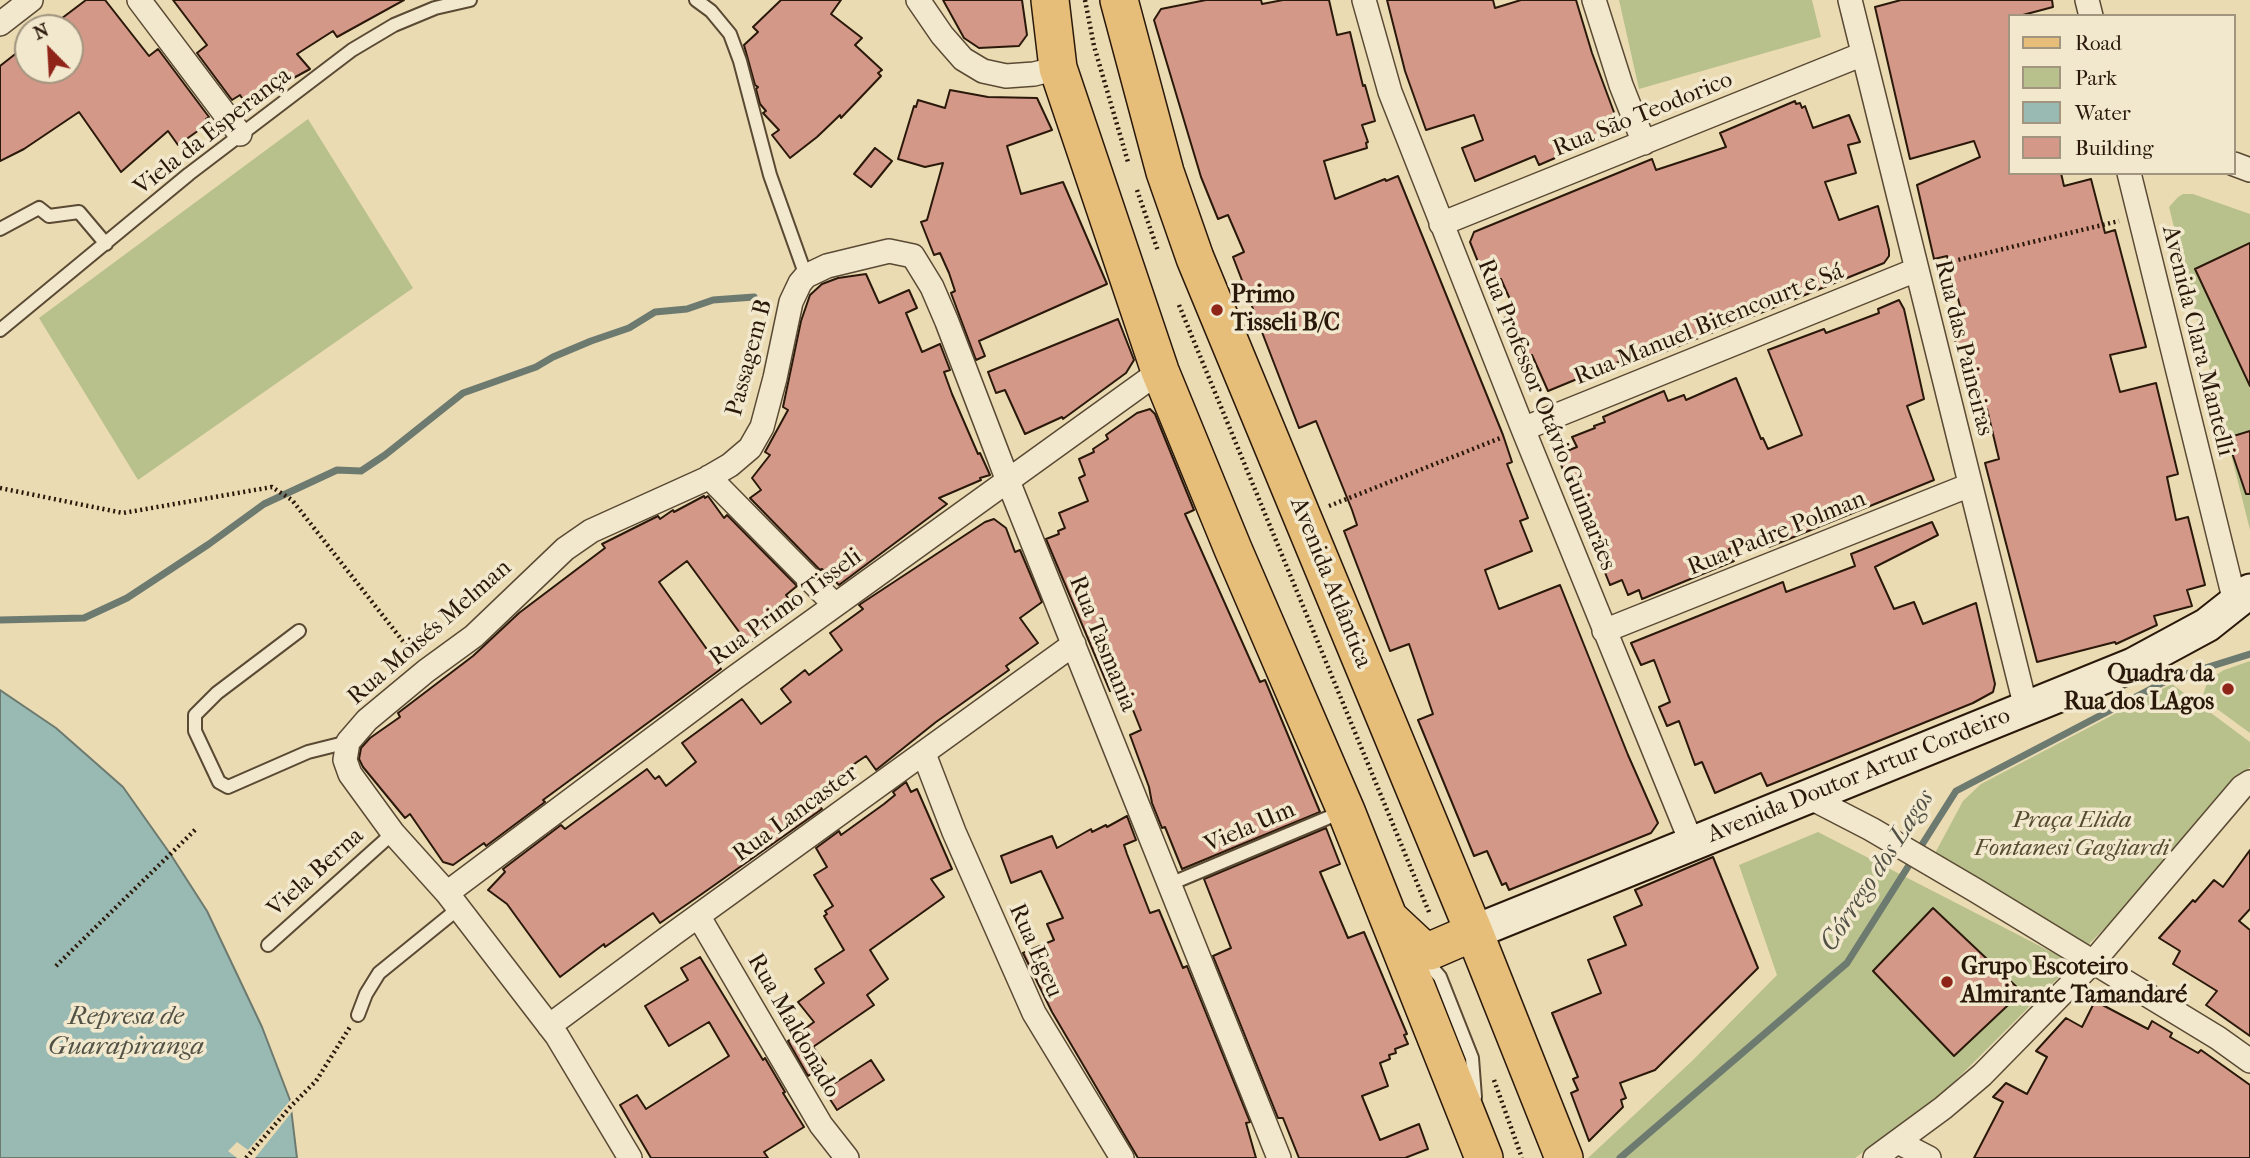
<!DOCTYPE html>
<meta charset="utf-8">
<style>
body{margin:0}
#map{position:relative;width:2250px;height:1158px;overflow:hidden;background:#ebdbb3;font-family:"IM FELL French Canon",serif}
canvas{display:block}
.legend{position:absolute;left:2008px;top:14px;width:228px;height:161px;box-sizing:border-box;background:#f2e8ce;border:2px solid #a29580;margin:0;padding:9px 12px;list-style:none;font-size:21px;color:#2a190a}
.legend li{display:flex;align-items:center;gap:14px;height:35px}
.legend b{width:35px;border:2px solid #a29580}
.north{position:absolute;left:14px;top:14px;width:70px;height:70px;box-sizing:border-box;background:#f2e8ce;border:2px solid #a29580;border-radius:50%;rotate:336deg;font-size:19px;font-weight:700;line-height:28px;text-align:center;color:#2a190a}
.north::after{content:'';display:block;margin:auto;width:24px;height:32px;background:#8f2418;clip-path:polygon(50% 0,100% 100%,50% 72%,0 100%)}
</style>
<div id="map">
<canvas width="2250" height="1158"></canvas>
<ul class="legend">
<li><b style="height:9px;background:#e6be7a"></b>Road</li>
<li><b style="height:19px;background:#b8c08c"></b>Park</li>
<li><b style="height:19px;background:#99bab2"></b>Water</li>
<li><b style="height:19px;background:#d39887"></b>Building</li>
</ul>
<div class="north">N</div>
</div>
<script>
const ctx = document.querySelector('canvas').getContext('2d');
ctx.lineJoin = 'round';
function fillPath(path, color) {
  ctx.fillStyle = color;
  ctx.fill(path, 'evenodd');
}
function toPath(rows) {
  const path = new Path2D();
  for (const r of rows) {
    path.moveTo(r[0], r[1]);
    for (let i = 2; i < r.length; i += 2) path.lineTo(r[i], r[i + 1]);
  }
  return path;
}
function trace(path, color, width, dash) {
  ctx.strokeStyle = color;
  ctx.lineWidth = width;
  ctx.lineCap = dash ? 'butt' : 'round';
  ctx.setLineDash(dash || []);
  ctx.stroke(path);
}
function drawText(font, color, halo, rows, align = 'center') {
  ctx.font = font + ' "IM FELL French Canon",serif';
  ctx.lineWidth = 7;
  ctx.setLineDash([]);
  ctx.textBaseline = 'middle';
  ctx.strokeStyle = halo;
  ctx.fillStyle = color;
  for (const [text, x, y, turn = 0] of rows) {
    ctx.save();
    ctx.translate(x, y);
    ctx.rotate((+turn || 0) * Math.PI / 180);
    ctx.textAlign = isNaN(turn) ? turn : align;
    if (halo) ctx.strokeText(text, 0, 0);
    ctx.fillText(text, 0, 0);
    ctx.restore();
  }
}
fillPath(toPath([
 [1619,0,1812,0,1821,37,1639,89],
 [308,119,413,288,138,480,39,318],
 [2183,194,2193,194,2250,214,2250,530,2169,207,2178,197],
 [2250,661,2250,733,2202,698,2208,680,2224,670],
 [2172,684,2250,742,2250,767,2133,900,2087,946,1934,855,1963,801,1981,784],
 [1818,832,2073,963,1937,1099,1855,1158,1588,1158,1692,1061,1777,975,1739,865]
]), '#b8c08c');
const water = toPath([
 [0,690,56,728,123,787,171,855,207,911,262,1027,290,1100,297,1158,0,1158,0,690]
]);
fillPath(water, '#99bab2');
trace(water, '#6d7a6f', 2);
fillPath(toPath([
 [293,1097,295,1108,255,1158,237,1158,228,1151,237,1142,248,1150]
]), '#ebdbb3');
trace(toPath([
 [0,620,84,618,127,598,209,544,264,504,337,470,361,471,385,455,463,393,536,367,553,357,591,341,629,328,655,312,687,309,713,300,754,297],
 [1620,1158,1847,963,1956,791,2170,679,2250,654]
]), '#6d7a6f', 7);
const building = toPath([
 [86,0,105,0,149,56,158,49,209,117,206,119,209,123,178,145,168,131,121,172,79,112,24,149,0,161,0,66,28,44,28,70,70,70,70,28,49,28,86,0],
 [173,0,404,0,337,37,333,31,297,54,310,69,246,104,240,95,232,100,197,53,207,45,173,0],
 [781,0,841,0,831,14,862,38,855,45,882,70,878,73,881,76,841,118,840,115,817,137,790,158,772,135,779,130,763,113,766,111,760,104,756,89,758,87,755,85,744,45,758,32,753,27,781,0],
 [943,0,1022,0,1027,35,1019,46,979,48,964,38,943,0],
 [1206,0,1261,0,1262,4,1283,0,1329,0,1337,35,1350,32,1363,86,1365,85,1375,121,1362,125,1368,142,1366,143,1367,148,1324,161,1335,199,1385,179,1386,181,1398,176,1503,435,1512,462,1507,464,1528,518,1520,521,1532,551,1485,570,1499,609,1560,585,1628,755,1658,823,1651,833,1509,890,1506,883,1502,885,1487,851,1474,856,1418,720,1433,714,1409,644,1390,651,1344,531,1357,525,1352,510,1316,421,1299,428,1233,257,1244,252,1228,215,1218,219,1201,177,1189,137,1154,20,1161,9,1206,0],
 [1387,0,1493,0,1495,8,1521,0,1576,0,1592,53,1615,115,1610,116,1617,131,1539,165,1535,156,1475,181,1462,148,1483,140,1474,115,1426,130,1405,71,1387,0],
 [1901,0,2052,0,2053,7,2019,16,2010,16,2010,173,2061,173,2064,186,2091,179,2105,233,2115,230,2146,347,2110,355,2120,392,2156,383,2178,474,2167,477,2176,520,2188,517,2205,585,2187,590,2192,606,2154,616,2157,625,2116,644,2115,642,2037,662,1985,463,1999,459,1987,409,1973,413,1968,390,1975,389,1966,350,1958,352,1949,313,1961,310,1947,256,1934,259,1917,185,1980,157,1974,141,1910,159,1875,7,1901,0],
 [950,90,988,97,1037,98,1052,130,1007,146,1021,194,1063,182,1107,284,979,341,985,356,976,360,951,293,955,291,949,273,940,253,934,255,921,222,927,220,943,163,925,167,898,159,914,106,916,107,918,100,945,108,950,90],
 [1795,101,1796,104,1800,103,1802,108,1805,106,1813,128,1849,115,1860,142,1848,145,1856,173,1825,182,1839,220,1878,206,1889,250,1889,256,1884,263,1649,358,1636,363,1633,356,1548,391,1532,355,1519,361,1502,319,1516,313,1501,279,1487,284,1470,242,1474,232,1652,159,1656,170,1726,147,1720,133,1795,101],
 [875,148,892,161,871,187,854,174,875,148],
 [2250,243,2250,386,2195,269,2250,243],
 [866,274,879,303,909,290,917,308,906,313,922,352,940,344,950,370,944,372,952,394,978,454,980,453,990,475,980,478,981,480,939,498,947,504,839,585,822,569,820,570,750,498,761,490,752,478,770,455,765,452,788,410,783,407,801,321,810,295,822,284,838,278,866,274],
 [1899,300,1904,309,1924,399,1907,406,1934,480,1769,547,1763,534,1729,549,1734,561,1642,599,1639,590,1628,595,1622,580,1610,585,1602,565,1612,561,1595,519,1585,523,1557,455,1577,447,1572,437,1595,428,1594,426,1605,422,1603,417,1664,391,1668,401,1684,395,1686,400,1736,378,1761,439,1763,438,1768,449,1802,435,1768,350,1824,329,1826,333,1879,313,1878,309,1899,300],
 [1118,319,1134,360,1126,373,1063,419,1062,417,1025,434,1005,390,996,393,988,372,1118,319],
 [1150,409,1155,414,1194,510,1185,514,1260,682,1265,680,1320,812,1182,869,1165,827,1162,828,1152,803,1149,787,1130,735,1141,730,1123,685,1110,691,1046,539,1059,534,1058,531,1065,528,1059,513,1088,501,1079,478,1085,475,1079,459,1094,452,1093,449,1108,439,1106,435,1137,413,1150,409],
 [2250,431,2250,494,2246,494,2227,438,2250,431],
 [704,496,705,498,708,496,724,518,727,515,797,586,786,595,796,609,748,644,687,561,659,582,721,669,543,800,545,802,486,846,484,843,453,865,443,862,410,814,405,818,363,767,359,759,361,748,370,738,400,717,398,713,473,656,519,613,605,548,602,544,658,516,660,519,673,510,674,512,704,496],
 [994,519,1006,528,1015,552,1020,550,1042,602,1020,618,1038,643,1006,666,1009,670,936,722,876,770,866,756,857,762,818,792,819,794,814,798,822,809,699,896,660,923,653,913,605,947,604,944,560,977,507,904,488,890,505,872,503,869,561,825,565,829,647,769,655,779,659,776,666,786,696,762,682,743,742,699,761,724,791,702,781,689,805,670,809,675,842,650,830,633,863,609,859,605,985,522,994,519],
 [1932,522,1938,535,1875,567,1894,609,1914,602,1923,624,1976,603,1995,684,1993,692,1973,703,1767,786,1761,773,1715,793,1702,762,1695,765,1679,721,1667,726,1659,707,1670,702,1654,660,1641,665,1631,643,1783,582,1786,592,1855,566,1851,554,1932,522],
 [906,782,911,792,917,789,952,869,931,879,944,897,870,950,888,979,867,995,874,1005,813,1047,826,1064,808,1076,788,1041,814,1022,798,1002,824,983,815,969,844,950,824,916,827,914,825,911,833,906,814,875,827,867,816,848,839,831,841,835,884,804,895,795,893,792,906,782],
 [1127,816,1136,840,1124,845,1127,854,1150,913,1159,910,1183,968,1187,966,1250,1122,1246,1123,1256,1158,1138,1158,1052,1012,1023,953,1054,940,1047,924,1063,918,1041,871,1011,883,1001,856,1052,836,1057,848,1091,829,1092,832,1106,825,1107,827,1127,816],
 [1326,828,1340,864,1320,872,1348,938,1364,932,1407,1034,1404,1035,1408,1044,1395,1049,1396,1053,1389,1055,1390,1059,1380,1063,1388,1086,1362,1096,1380,1140,1419,1124,1428,1149,1405,1158,1299,1158,1283,1118,1278,1118,1213,956,1231,948,1204,879,1326,828],
 [2250,850,2250,909,2239,921,2250,930,2250,1036,2206,1005,2217,991,2173,964,2180,951,2159,938,2193,900,2195,902,2214,880,2223,887,2250,850],
 [1713,857,1758,968,1655,1070,1620,1083,1626,1098,1621,1100,1623,1107,1589,1141,1571,1093,1578,1090,1573,1079,1578,1077,1552,1013,1601,993,1588,960,1626,945,1614,917,1642,905,1635,890,1713,857],
 [1933,908,2022,992,1954,1056,1873,971,1933,908],
 [700,957,763,1060,765,1058,785,1092,783,1093,804,1127,764,1152,768,1158,651,1158,620,1105,637,1095,646,1109,729,1056,709,1022,669,1046,645,1006,688,980,681,968,700,957],
 [2095,1001,2148,1029,2152,1021,2172,1033,2170,1037,2198,1053,2201,1050,2250,1085,2250,1158,1974,1158,2003,1102,1993,1097,2006,1083,2027,1094,2047,1057,2036,1051,2066,1018,2082,1027,2095,1001],
 [871,1060,884,1080,837,1110,824,1090,871,1060]
]);
fillPath(building, '#d39887');
trace(building, '#2a190a', 2);
const lane = toPath([
 [696,0,711,11,730,34,740,61,770,175,806,276],
 [0,229,39,208,49,216,79,212,106,244],
 [0,330,189,174,352,50,394,25,435,8,470,0],
 [299,631,217,693,195,715,195,731,219,782,228,787,308,752,348,742],
 [1170,884,1344,811],
 [268,945,393,833],
 [1423,957,1440,977,1472,1058,1475,1097],
 [358,1015,366,994,379,973,459,908]
]);
const street = toPath([
 [139,0,240,134],
 [918,0,942,35,963,59,983,71,1006,76,1034,74,1058,68],
 [1364,0,1390,92,1523,429,1692,844],
 [1594,0,1621,85,1644,143],
 [1850,0,2026,708],
 [2087,0,2091,16],
 [0,24,31,0],
 [2234,164,2250,170],
 [2129,173,2235,602],
 [1441,224,1863,54],
 [1523,429,1916,270],
 [709,477,835,605],
 [1604,631,1970,485],
 [924,754,954,832,1034,1013,1122,1158],
 [1809,797,1871,829,1975,890,2218,1038,2250,1061],
 [447,893,734,678,1160,371],
 [699,917,821,1125,847,1158],
 [549,1026,673,934,1074,644],
 [1898,1142,1929,1158],
 [630,1158,557,1036,447,893,393,833,350,774,345,760,348,742,367,720,426,671,474,636,565,549,591,531,706,479,730,465,750,448,762,427,775,378,791,302,800,283,806,276,827,266,889,251,913,256,932,287,947,322,1008,481,1279,1158],
 [1875,1158,1943,1108,1982,1075,2093,962,2242,787,2250,782]
]);
const secondary = toPath([
 [1474,932,2133,665,2207,625,2250,591]
]);
const primary = toPath([
 [1050,0,1058,68,1160,371,1233,549,1346,811,1484,1158],
 [1119,0,1165,172,1195,258,1474,932,1564,1158],
 [1391,920,1421,948,1430,951,1474,932]
]);
trace(lane, '#5a4a34', 16);
trace(street, '#5a4a34', 26);
trace(secondary, '#2a190a', 37);
trace(primary, '#2a190a', 40);
trace(toPath([
 [1085,0,1094,46,1128,162],
 [1137,190,1158,251],
 [1937,265,2119,221],
 [1179,305,1429,912],
 [0,488,123,513,272,487,292,500,413,654],
 [1329,506,1503,437],
 [56,966,197,828],
 [1494,1080,1522,1158],
 [246,1158,291,1106,316,1081,350,1027]
]), '#2a190a', 4.5, [2, 3.5]);
trace(lane, '#f2e8ce', 12);
trace(street, '#f2e8ce', 23);
trace(secondary, '#f2e8ce', 33);
trace(primary, '#e6be7a', 37);
for (const [x, y, r, color] of [
 [1217,310,7,"#8f2418"],
 [2228,689,7,"#8f2418"],
 [1947,982,7,"#8f2418"]
]) {
  const dot = new Path2D();
  dot.arc(x, y, r, 0, 2 * Math.PI);
  ctx.fillStyle = color;
  ctx.fill(dot);
  trace(dot, '#f2e8ce', 2.5);
}
drawText('24px', '#2a190a', '#f2e8ce', [
 ["Rua São Teodorico",1643,115,-22],
 ["Viela da Esperança",213,132,-38],
 ["Rua Manuel Bitencourt e Sá",1709,325,-22],
 ["Avenida Clara Mantelli",2197,341,76],
 ["Rua das Paineiras",1963,348,76],
 ["Passagem B",750,358,-75],
 ["Rua Professor Otávio Guimarães",1546,415,68],
 ["Rua Padre Polman",1777,534,-22],
 ["Avenida Atlântica",1330,583,68],
 ["Rua Primo Tisseli",786,608,-36],
 ["Rua Moisés Melman",430,633,-41],
 ["Rua Tasmania",1102,644,68],
 ["Avenida Doutor Artur Cordeiro",1859,776,-22],
 ["Rua Lancaster",796,814,-36],
 ["Viela Um",1250,828,-23],
 ["Viela Berna",316,873,-42],
 ["Rua Egeu",1035,951,66],
 ["Rua Maldonado",793,1026,60]
]);
drawText('bold 24px', '#2a190a', '#f2e8ce', [
 ["Primo",1231,296],
 ["Tisseli B/C",1231,324],
 ["Quadra da",2214,675,"right"],
 ["Rua dos LAgos",2214,703,"right"],
 ["Grupo Escoteiro",1961,968],
 ["Almirante Tamandaré",1961,996]
], 'left');
drawText('italic 24px', '#554b31', '#f2e8ce', [
 ["Praça Elida",2072,821],
 ["Fontanesi Gagliardi",2072,849]
]);
drawText('italic 26px', '#515145', '#f2e8ce', [
 ["Córrego dos Lagos",1878,871,-57],
 ["Represa de",126,1018],
 ["Guarapiranga",126,1048]
]);
</script>
